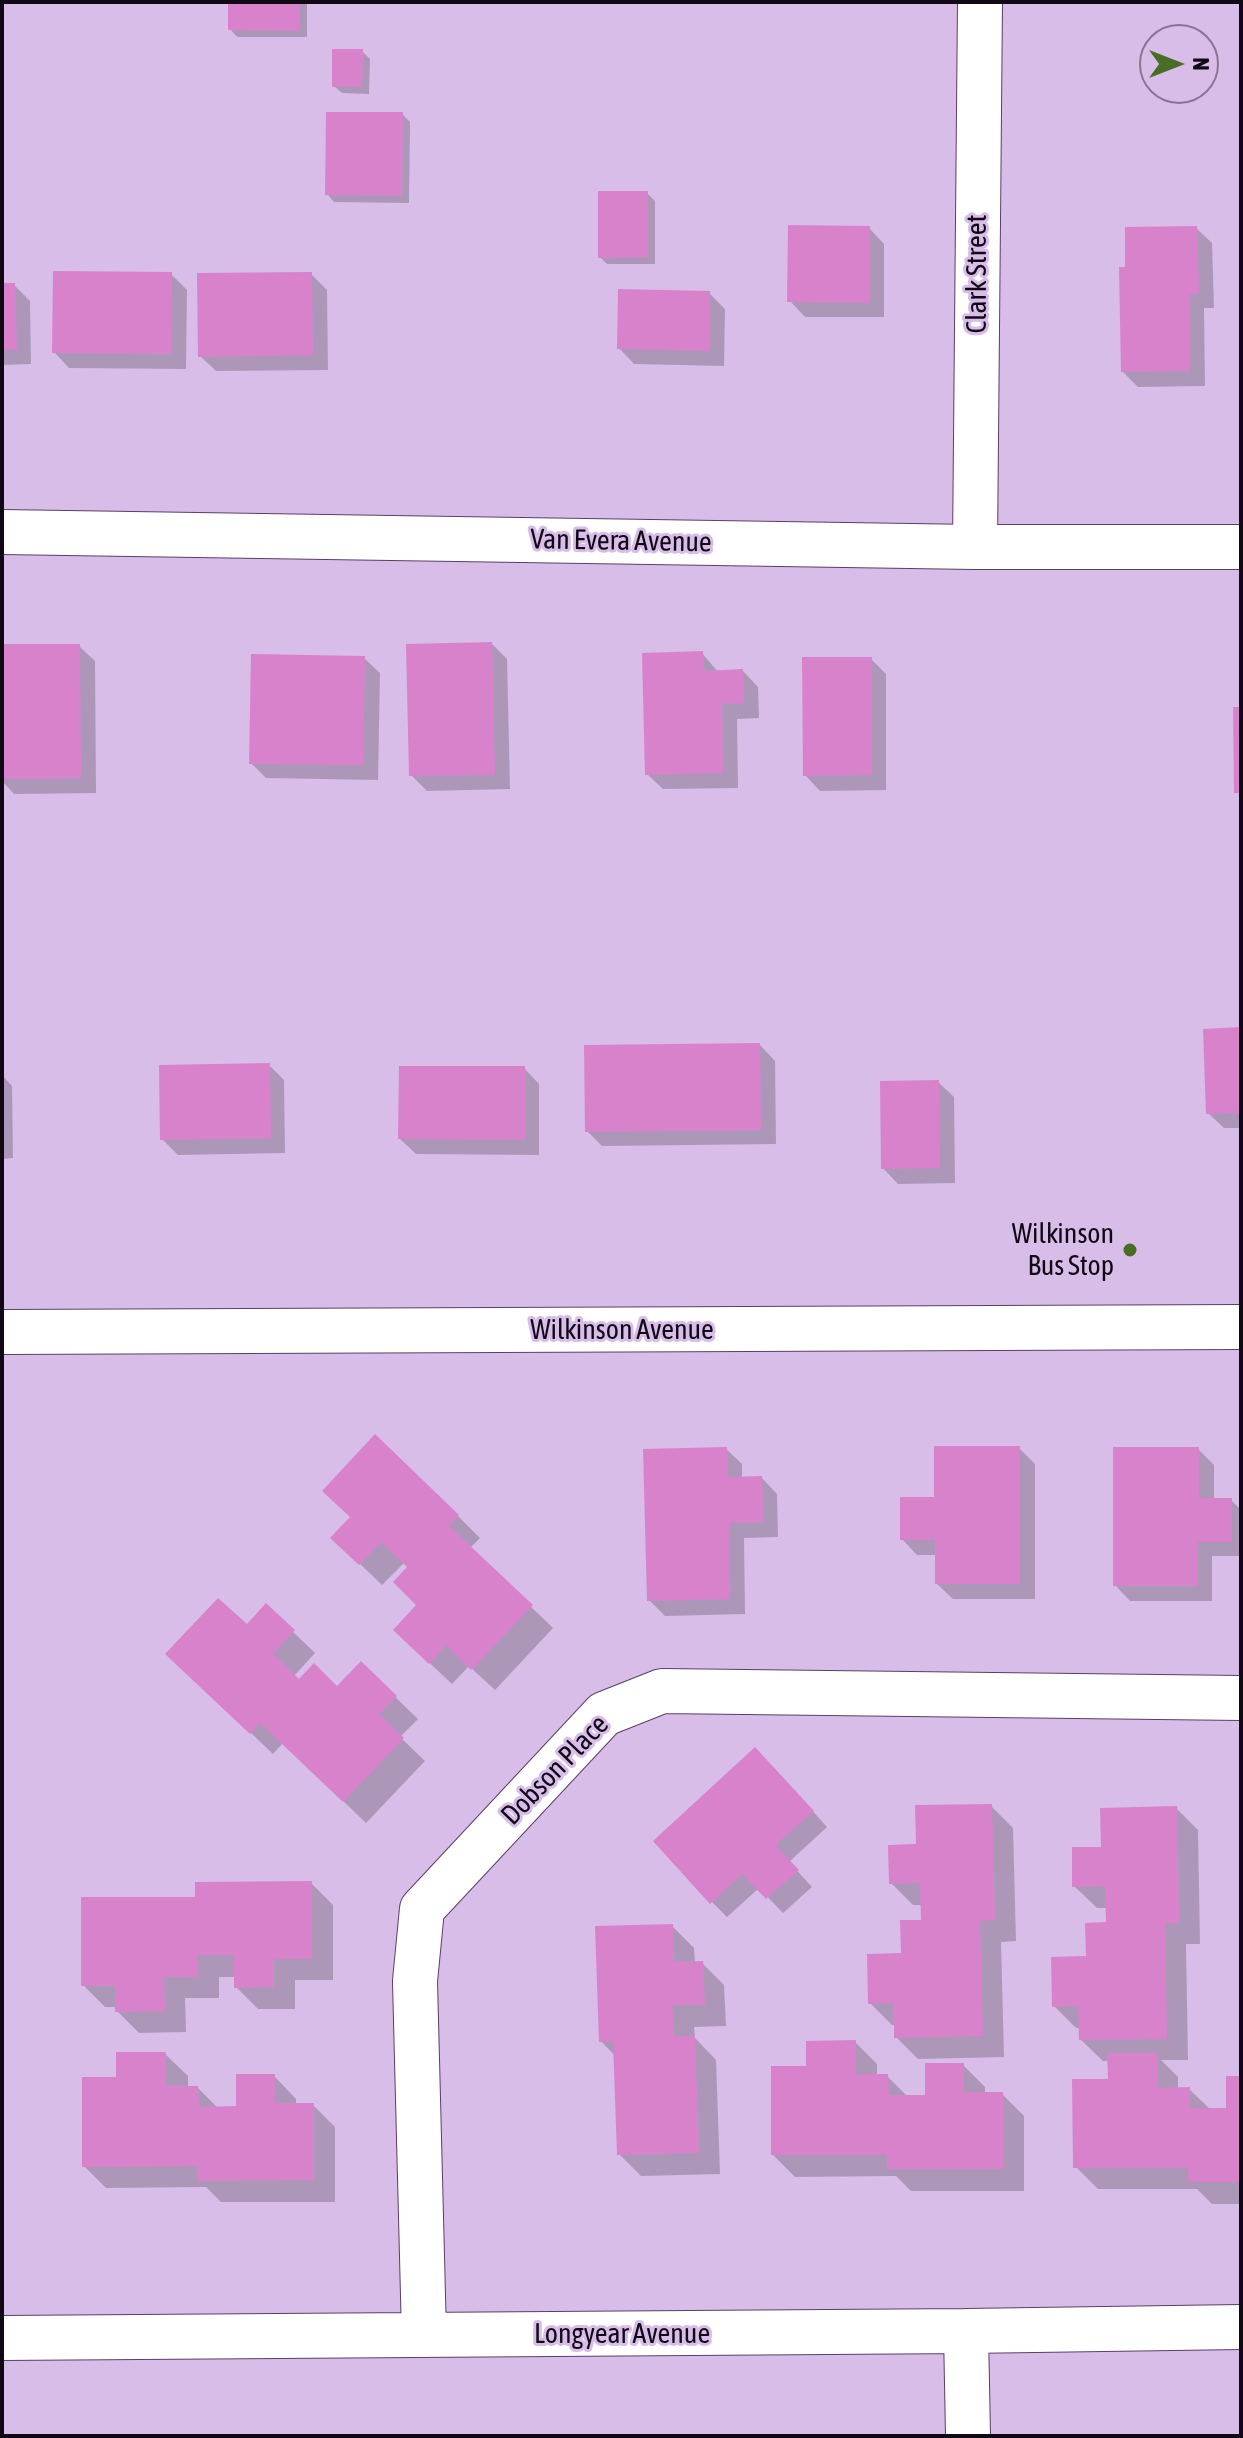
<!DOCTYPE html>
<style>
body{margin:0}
#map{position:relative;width:1243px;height:2438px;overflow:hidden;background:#d7bde8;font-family:"Asap Condensed",sans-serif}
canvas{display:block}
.frame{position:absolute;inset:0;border:4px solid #110816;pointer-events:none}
.north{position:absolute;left:1139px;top:24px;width:80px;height:80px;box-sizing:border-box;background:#d7bde8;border:2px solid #887594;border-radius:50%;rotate:90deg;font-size:22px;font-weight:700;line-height:32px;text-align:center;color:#110816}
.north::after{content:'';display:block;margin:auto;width:28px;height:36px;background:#496d26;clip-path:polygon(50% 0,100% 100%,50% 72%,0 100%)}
</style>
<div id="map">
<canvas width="1243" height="2438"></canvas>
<div class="frame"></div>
<div class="north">N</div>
</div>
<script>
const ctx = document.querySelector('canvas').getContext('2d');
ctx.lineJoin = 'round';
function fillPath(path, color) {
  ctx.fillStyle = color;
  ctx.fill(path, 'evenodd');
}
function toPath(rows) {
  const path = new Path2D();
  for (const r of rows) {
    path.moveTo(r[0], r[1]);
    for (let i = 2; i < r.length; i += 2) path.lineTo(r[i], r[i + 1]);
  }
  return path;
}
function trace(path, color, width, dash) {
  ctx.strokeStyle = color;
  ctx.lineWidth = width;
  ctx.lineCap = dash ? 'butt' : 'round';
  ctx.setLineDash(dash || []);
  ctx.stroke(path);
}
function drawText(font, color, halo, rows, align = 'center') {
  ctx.font = font + ' "Asap Condensed",sans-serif';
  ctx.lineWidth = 6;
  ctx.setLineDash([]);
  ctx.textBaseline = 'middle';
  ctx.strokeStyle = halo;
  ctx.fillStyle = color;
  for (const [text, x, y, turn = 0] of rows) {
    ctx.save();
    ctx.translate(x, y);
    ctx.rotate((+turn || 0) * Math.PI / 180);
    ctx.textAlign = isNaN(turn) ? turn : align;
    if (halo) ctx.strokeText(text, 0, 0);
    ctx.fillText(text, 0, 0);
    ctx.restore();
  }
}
fillPath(toPath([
 [230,2,307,2,307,37,237,37,230,29],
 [362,51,370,59,369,94,342,93,334,86],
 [402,114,410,122,409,203,334,202,327,194],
 [647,193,655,201,655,264,607,264,600,257],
 [869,228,884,244,884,317,805,317,790,301],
 [1196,228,1212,243,1214,308,1204,308,1205,386,1138,387,1123,372,1127,269],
 [171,274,187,290,186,369,69,368,54,352],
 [311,274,327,290,328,370,216,371,200,356],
 [2,285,14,285,30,301,31,364,2,365],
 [709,293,725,309,724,366,634,364,619,348],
 [492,644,507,659,510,789,427,791,411,775],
 [2,646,79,646,95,661,96,793,14,794,2,781],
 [702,653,718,672,743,671,758,687,759,718,737,719,738,788,663,789,647,774],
 [364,658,380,673,378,780,266,778,251,763],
 [871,659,886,674,886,790,820,791,805,775],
 [1241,1029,1241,1128,1224,1128,1208,1113],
 [760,1045,775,1061,776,1144,602,1146,587,1131],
 [269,1065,284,1080,285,1153,178,1155,162,1139],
 [524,1068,539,1084,539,1155,416,1154,400,1139],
 [2,1075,12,1086,13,1158,2,1159],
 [938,1082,954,1097,955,1183,898,1184,883,1168],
 [1019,1448,1035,1464,1035,1599,953,1599,937,1584,937,1555,917,1555,902,1539,936,1499],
 [726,1449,742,1464,742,1479,762,1478,777,1494,778,1537,744,1538,745,1614,665,1616,649,1600],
 [1198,1449,1214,1465,1214,1500,1231,1500,1241,1510,1241,1556,1212,1556,1212,1601,1130,1601,1115,1585],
 [458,1516,480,1538,470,1548,553,1628,495,1690,469,1666,452,1684,418,1652,419,1605,409,1568,404,1563,382,1585,333,1538],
 [247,1627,293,1632,315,1653,294,1676,299,1681,337,1689,361,1664,418,1719,400,1737,425,1761,366,1823,283,1743,273,1754,190,1675],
 [771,1765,827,1827,789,1862,812,1887,783,1913,759,1888,727,1917,712,1902],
 [991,1806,1013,1828,1016,1941,1001,1942,1004,2057,918,2059,896,2037,896,2025,892,2025,870,2003,923,1922,923,1905,913,1905,891,1883,918,1846],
 [1176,1808,1198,1830,1200,1944,1186,1944,1188,2060,1161,2060,1178,2077,1178,2089,1189,2089,1211,2110,1228,2110,1241,2078,1241,2204,1212,2204,1197,2189,1098,2189,1076,2167,1110,2081,1109,2061,1103,2061,1080,2039,1080,2028,1076,2028,1054,2006,1108,1924,1107,1908,1097,1908,1074,1886,1103,1849],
 [311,1883,333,1905,333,1980,295,1980,295,2009,258,2009,236,1987,236,1977,219,1977,219,1998,185,1998,186,2032,139,2033,117,2011,117,2007,105,2007,83,1985,197,1899],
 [672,1926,694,1948,695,1963,702,1963,724,1985,726,2026,694,2027,695,2038,716,2060,720,2174,641,2176,619,2154,615,2056,601,2041],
 [855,2042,877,2064,877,2076,887,2076,908,2097,927,2097,963,2065,985,2087,985,2094,1002,2094,1024,2116,1024,2191,911,2191,896,2176,795,2177,773,2155,808,2068],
 [165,2054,188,2076,188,2088,198,2088,219,2109,238,2108,274,2076,296,2099,296,2105,313,2105,335,2127,335,2202,221,2202,206,2187,106,2188,84,2166,118,2079]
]), '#0003');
fillPath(toPath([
 [228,2,300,2,300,31,228,30],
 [332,49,363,49,362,87,332,87],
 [326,112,403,112,402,196,325,195],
 [598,191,648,191,648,257,598,258],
 [788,225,870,226,869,303,787,302],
 [1197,226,1199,294,1189,294,1190,371,1121,372,1119,267,1125,267,1125,227],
 [53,271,172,272,171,354,52,353],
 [312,272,313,355,198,357,197,273],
 [2,283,15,283,17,350,2,350],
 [618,289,710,291,709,351,617,349],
 [492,642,495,775,409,776,406,644],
 [2,644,80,644,81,778,2,779],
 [703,651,704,671,743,669,744,703,722,704,723,773,645,775,642,653],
 [251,654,365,656,363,765,249,764],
 [802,657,872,657,872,775,803,776],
 [1233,707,1241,707,1241,793,1234,793],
 [1241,1027,1241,1113,1206,1114,1203,1029],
 [760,1043,761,1130,585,1132,584,1045],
 [270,1063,271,1138,160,1140,159,1065],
 [399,1066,525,1066,525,1140,398,1139],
 [939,1080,940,1168,881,1169,880,1081],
 [375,1434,459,1515,449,1526,533,1605,471,1670,446,1645,429,1664,393,1630,416,1605,393,1582,407,1567,381,1542,359,1565,330,1538,350,1517,322,1491],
 [934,1446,1020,1446,1020,1584,935,1584,935,1540,900,1540,900,1497,934,1497],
 [727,1447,728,1477,762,1476,763,1522,729,1523,730,1599,647,1601,643,1449],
 [1113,1447,1199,1447,1199,1498,1232,1498,1232,1542,1197,1542,1197,1586,1113,1586],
 [218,1598,247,1624,266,1603,295,1630,273,1654,299,1679,314,1663,337,1686,361,1661,397,1696,379,1714,404,1738,343,1802,260,1723,250,1734,165,1654],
 [755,1747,814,1811,775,1845,799,1870,766,1899,742,1874,710,1904,653,1841],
 [992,1804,995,1920,980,1921,983,2036,894,2038,894,2003,868,2004,867,1954,901,1953,900,1920,921,1920,920,1883,889,1884,888,1845,916,1844,915,1805],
 [1177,1806,1179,1923,1165,1923,1167,2039,1079,2040,1078,2006,1052,2007,1051,1957,1086,1956,1085,1923,1106,1922,1105,1886,1072,1887,1072,1847,1101,1847,1100,1808],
 [312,1881,312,1959,274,1959,274,1987,234,1988,234,1955,197,1955,197,1977,164,1977,165,2011,115,2012,115,1986,81,1986,81,1897,195,1897,195,1882],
 [673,1924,674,1962,703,1961,705,2005,673,2005,674,2036,695,2036,699,2153,617,2155,613,2041,599,2042,595,1926],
 [856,2040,856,2074,888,2074,889,2095,925,2095,925,2063,964,2063,964,2092,1003,2092,1003,2169,887,2169,887,2155,771,2155,771,2066,806,2066,806,2041],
 [116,2052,166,2052,166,2086,198,2086,199,2107,236,2106,236,2074,275,2074,275,2103,314,2103,314,2180,197,2181,197,2166,82,2167,82,2077,116,2077],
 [1107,2053,1157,2053,1157,2088,1190,2087,1190,2108,1226,2108,1226,2076,1241,2076,1241,2182,1188,2182,1188,2168,1073,2168,1072,2079,1108,2079]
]), '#d882cc');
const minor = toPath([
 [2,532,975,547,1241,547],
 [975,547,980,2],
 [2,1332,1241,1327],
 [966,2331,968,2436],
 [424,2335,415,1981,422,1909,604,1714,662,1691,1241,1698],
 [2,2338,966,2331,1241,2327]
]);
trace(minor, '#584165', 46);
trace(minor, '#fff', 44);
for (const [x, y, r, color] of [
 [1130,1250,8,"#496d26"]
]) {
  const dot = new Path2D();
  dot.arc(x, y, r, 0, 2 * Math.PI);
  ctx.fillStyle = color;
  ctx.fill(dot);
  trace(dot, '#d7bde8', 3);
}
drawText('28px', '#110816', '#d7bde8', [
 ["Clark Street",977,274,-90],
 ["Van Evera Avenue",621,541,1],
 ["Wilkinson Avenue",622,1330],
 ["Dobson Place",555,1770,-46],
 ["Longyear Avenue",622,2334]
]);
drawText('28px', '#110816', '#d7bde8', [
 ["Wilkinson",1114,1234],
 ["Bus Stop",1114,1266]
], 'right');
</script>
